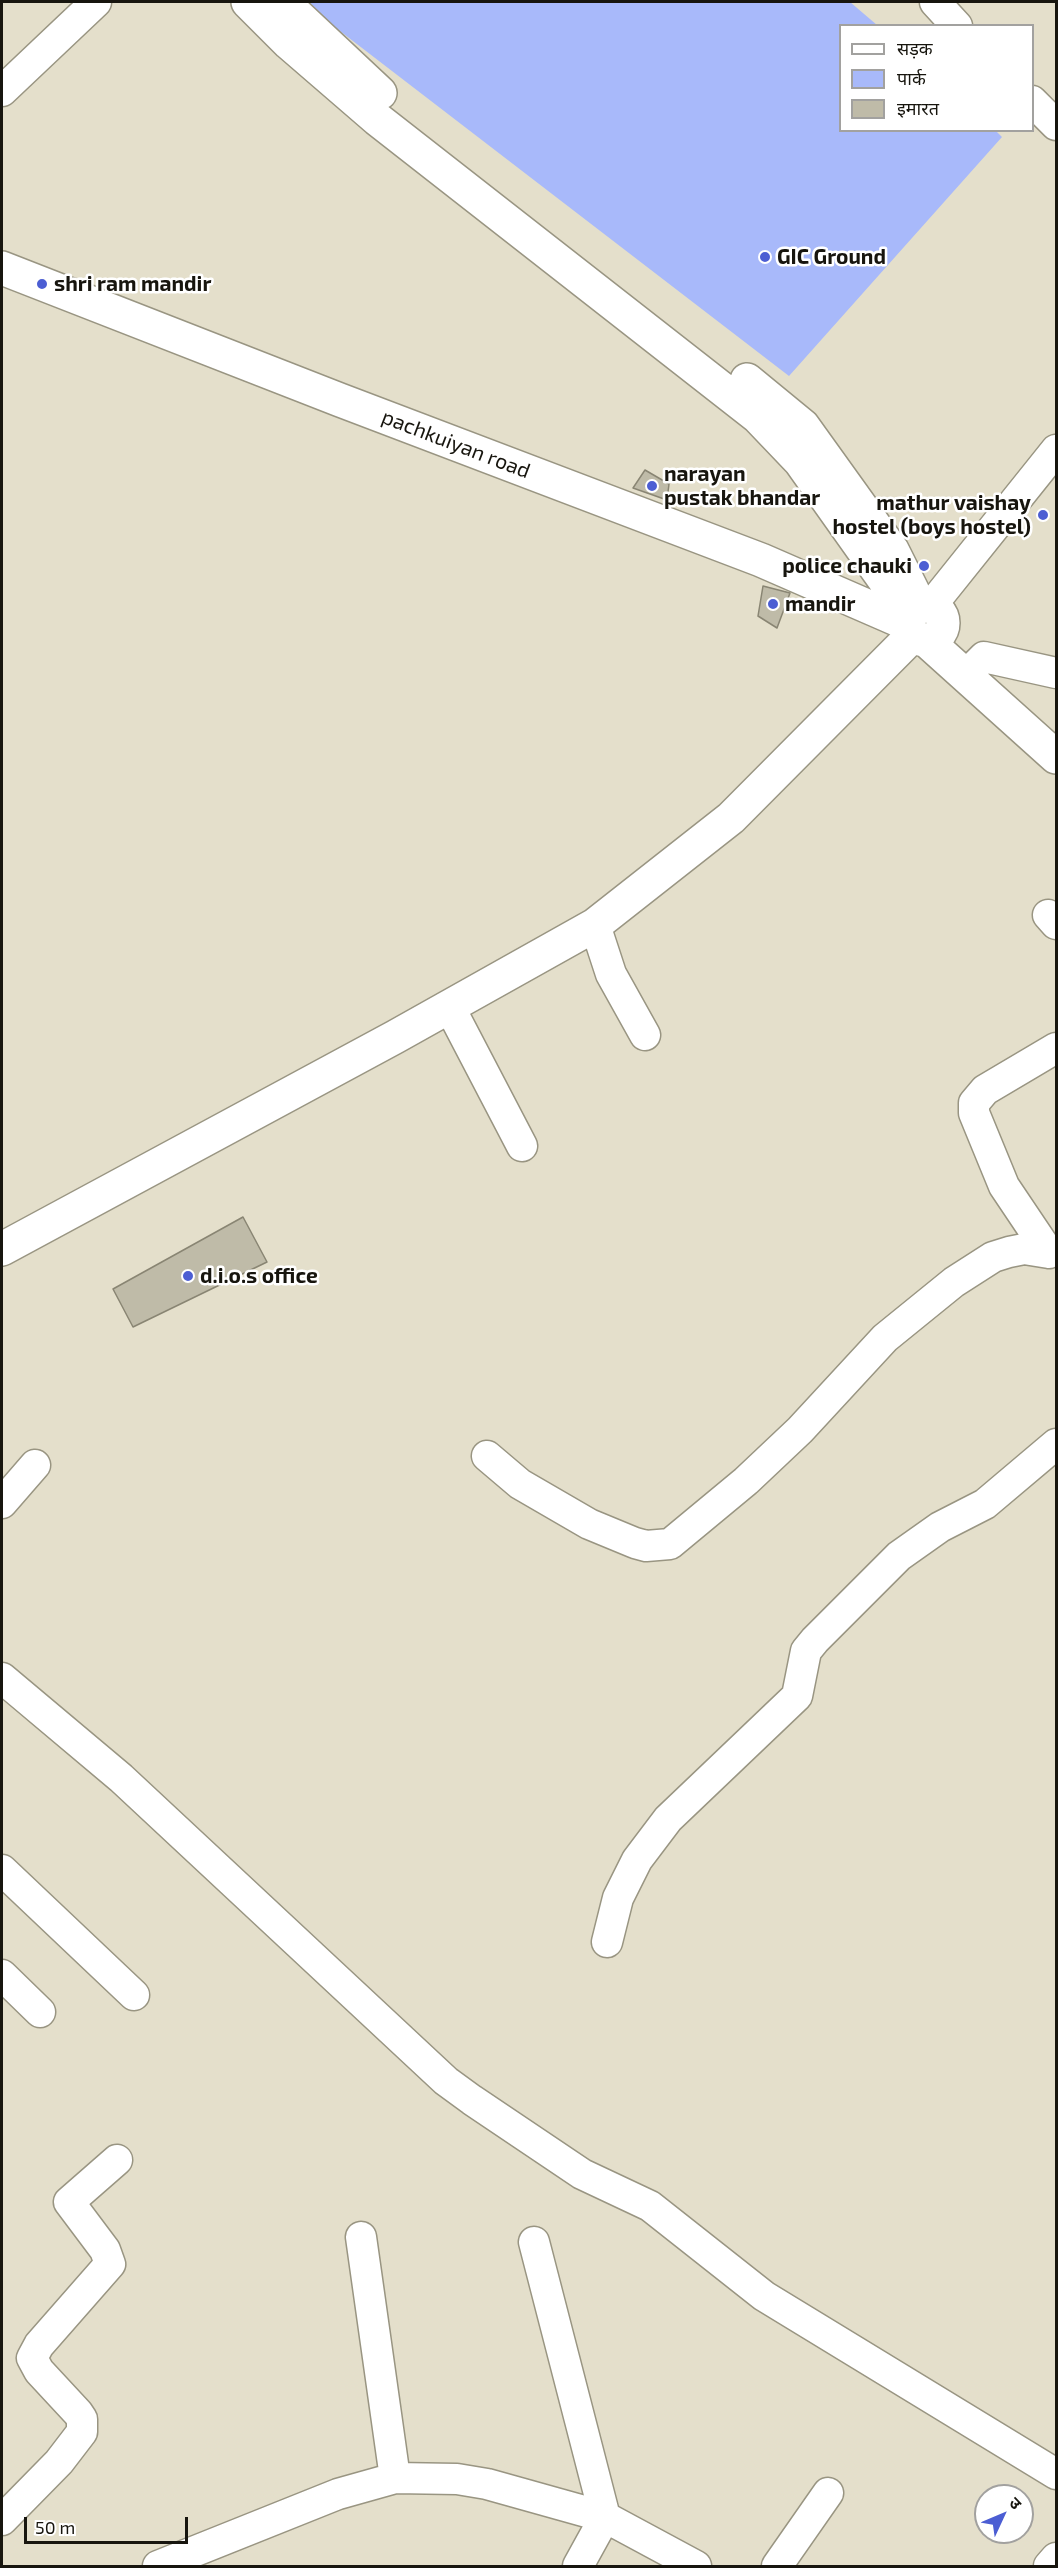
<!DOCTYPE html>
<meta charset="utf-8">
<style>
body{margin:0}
#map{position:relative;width:1058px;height:2568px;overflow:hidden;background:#e4dfcb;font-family:"Exo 2","Noto Sans Devanagari",sans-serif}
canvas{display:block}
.frame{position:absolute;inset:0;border:3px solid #17150e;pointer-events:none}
.legend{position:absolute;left:839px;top:24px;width:195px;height:108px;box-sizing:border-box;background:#fff;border:2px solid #a2a19f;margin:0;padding:8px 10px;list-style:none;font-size:18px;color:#17150e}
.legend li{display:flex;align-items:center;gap:12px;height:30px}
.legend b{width:30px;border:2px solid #a2a19f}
.north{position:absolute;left:974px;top:2484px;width:60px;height:60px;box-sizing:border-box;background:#fff;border:2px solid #a2a19f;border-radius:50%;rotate:46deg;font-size:16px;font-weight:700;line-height:24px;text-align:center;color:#17150e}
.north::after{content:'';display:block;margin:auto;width:21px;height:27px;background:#4c5ed3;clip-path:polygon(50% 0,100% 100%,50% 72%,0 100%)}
.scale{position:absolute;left:24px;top:2517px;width:164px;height:27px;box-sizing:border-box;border:3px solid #17150e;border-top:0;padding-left:8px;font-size:18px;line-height:21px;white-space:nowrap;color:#17150e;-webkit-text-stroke:4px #fff;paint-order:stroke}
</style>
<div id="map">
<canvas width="1058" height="2568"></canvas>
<div class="frame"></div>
<ul class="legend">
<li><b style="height:8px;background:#fff"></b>सड़क</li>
<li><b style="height:16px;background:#a8b9fa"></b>पार्क</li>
<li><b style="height:16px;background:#bfbba8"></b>इमारत</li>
</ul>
<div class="north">उ</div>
<div class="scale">50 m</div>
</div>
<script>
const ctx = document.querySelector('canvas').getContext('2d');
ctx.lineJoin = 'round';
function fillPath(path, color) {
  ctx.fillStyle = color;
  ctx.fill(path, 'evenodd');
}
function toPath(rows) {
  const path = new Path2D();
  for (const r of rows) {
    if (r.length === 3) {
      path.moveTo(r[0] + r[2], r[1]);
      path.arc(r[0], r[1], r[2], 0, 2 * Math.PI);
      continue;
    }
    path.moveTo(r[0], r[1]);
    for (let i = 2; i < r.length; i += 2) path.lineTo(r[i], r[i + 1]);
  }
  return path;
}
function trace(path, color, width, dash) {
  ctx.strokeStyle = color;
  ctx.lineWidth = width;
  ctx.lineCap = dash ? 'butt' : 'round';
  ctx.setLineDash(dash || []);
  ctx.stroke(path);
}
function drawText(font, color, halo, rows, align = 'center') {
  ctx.font = font + ' "Exo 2",sans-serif';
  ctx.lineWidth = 5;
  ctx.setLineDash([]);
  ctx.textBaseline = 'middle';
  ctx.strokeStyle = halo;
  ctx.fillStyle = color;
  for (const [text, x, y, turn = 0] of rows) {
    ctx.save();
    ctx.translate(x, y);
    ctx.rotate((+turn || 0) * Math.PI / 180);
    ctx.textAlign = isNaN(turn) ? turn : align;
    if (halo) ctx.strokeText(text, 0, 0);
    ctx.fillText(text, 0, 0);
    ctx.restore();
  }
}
fillPath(toPath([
 [309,2,850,2,877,25,840,26,840,130,995,130,1002,137,789,376,336,28]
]), '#a8b9fa');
const building = toPath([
 [645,470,669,484,667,500,633,488,645,470],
 [763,586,790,593,777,628,758,616,763,586],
 [243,1217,267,1262,133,1327,113,1289,243,1217]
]);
fillPath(building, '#bfbba8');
trace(building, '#898573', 1.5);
const minor = toPath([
 [935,2,957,26],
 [2,91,96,2],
 [1032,101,1056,125],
 [931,606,1056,450],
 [965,676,984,657,1056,673],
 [1048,915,1056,924],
 [595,925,611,974,645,1035],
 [449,1006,522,1146],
 [1049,1253,1004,1186,974,1113,974,1103,985,1090,1056,1048],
 [487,1456,520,1484,589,1524,635,1543,646,1546,670,1544,746,1481,800,1430,885,1338,954,1282,993,1257,1009,1252,1024,1249,1049,1253],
 [2,1503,35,1465],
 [2,1678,121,1778,446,2081,472,2100,582,2174,650,2206,764,2296,1056,2474],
 [2,1870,134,1995],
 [607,1942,618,1898,637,1860,668,1819,797,1696,806,1651,815,1640,899,1556,940,1527,985,1504,1056,1444],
 [2,1975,40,2012],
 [361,2237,395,2478],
 [534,2242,605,2517,578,2566],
 [2,2520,59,2462,82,2432,82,2419,78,2413,39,2371,32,2358,39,2345,110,2264,105,2250,69,2202,117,2160],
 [158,2566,338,2494,395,2478,457,2479,487,2484,605,2517,696,2566],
 [777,2566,828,2493],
 [1049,2566,1056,2558]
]);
const major = toPath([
 [248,2,289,43,377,119,758,417,800,461,910,616],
 [283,2,380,93],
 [2,268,340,400,761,560,908,624],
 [747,380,803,426,892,550,913,592],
 [926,623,17],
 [927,641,1056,757],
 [2,1249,395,1037,595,925,731,818,913,635]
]);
trace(minor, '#999582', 33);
trace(major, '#999582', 36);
trace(minor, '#fff', 30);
trace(major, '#fff', 33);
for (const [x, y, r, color] of [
 [765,257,6,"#4c5ed3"],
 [42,284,6,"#4c5ed3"],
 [652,486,6,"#4c5ed3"],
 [1043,515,6,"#4c5ed3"],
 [924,566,6,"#4c5ed3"],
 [773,604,6,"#4c5ed3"],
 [188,1276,6,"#4c5ed3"]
]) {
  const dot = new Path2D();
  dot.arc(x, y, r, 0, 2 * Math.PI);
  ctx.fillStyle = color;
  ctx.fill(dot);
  trace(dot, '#fff', 2);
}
drawText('bold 21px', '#17150e', '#fff', [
 ["GIC Ground",777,257],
 ["shri ram mandir",54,284],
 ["narayan",664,474],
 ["pustak bhandar",664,498],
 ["mathur vaishay",1031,503,"right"],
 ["hostel (boys hostel)",1031,527,"right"],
 ["police chauki",912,566,"right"],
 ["mandir",785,604],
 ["d.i.o.s office",200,1276]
], 'left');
drawText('21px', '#17150e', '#fff', [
 ["pachkuiyan road",456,444,21]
]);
</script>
